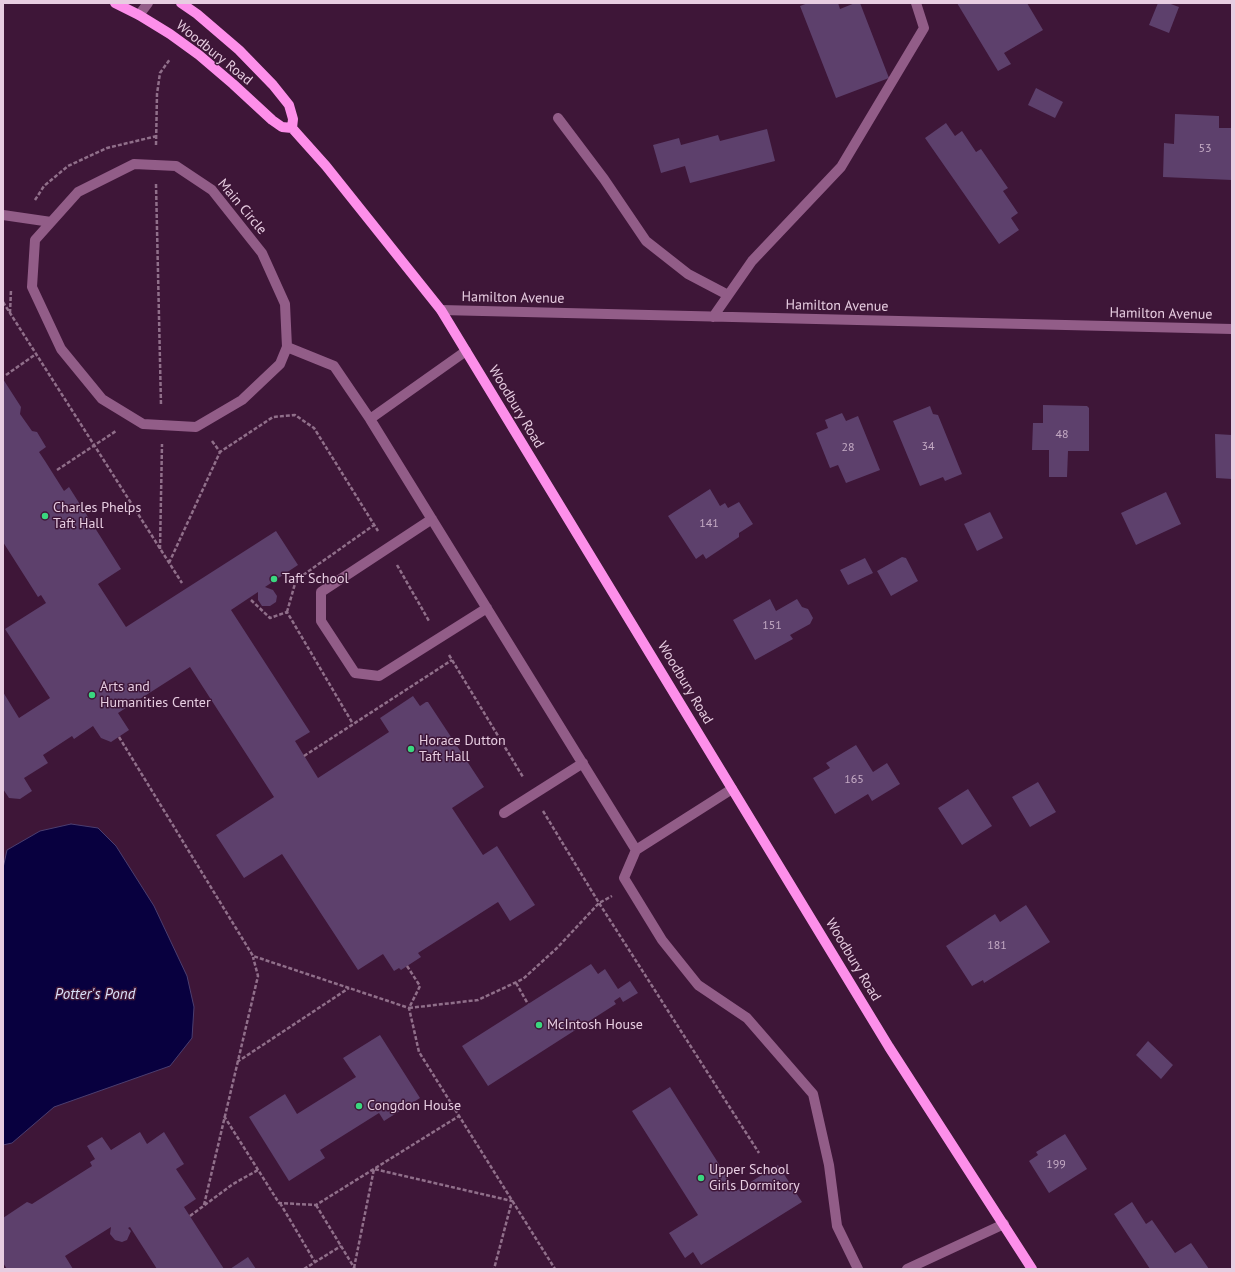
<!DOCTYPE html>
<style>
body{margin:0}
#map{position:relative;width:1235px;height:1272px;overflow:hidden;background:#3e1638;font-family:"PT Sans",sans-serif}
canvas{display:block}
.frame{position:absolute;inset:0;border:4px solid #e7cde1;pointer-events:none}
</style>
<div id="map">
<canvas width="1235" height="1272"></canvas>
<div class="frame"></div>
</div>
<script>
const ctx = document.querySelector('canvas').getContext('2d');
ctx.lineJoin = 'round';
function fillPath(path, color) {
  ctx.fillStyle = color;
  ctx.fill(path, 'evenodd');
}
function toPath(rows) {
  const path = new Path2D();
  for (const r of rows) {
    path.moveTo(r[0], r[1]);
    for (let i = 2; i < r.length; i += 2) path.lineTo(r[i], r[i + 1]);
  }
  return path;
}
function trace(path, color, width, dash) {
  ctx.strokeStyle = color;
  ctx.lineWidth = width;
  ctx.lineCap = dash ? 'butt' : 'round';
  ctx.setLineDash(dash || []);
  ctx.stroke(path);
}
function drawText(font, color, halo, rows, align = 'center') {
  ctx.font = font + ' "PT Sans",sans-serif';
  ctx.lineWidth = 3;
  ctx.setLineDash([]);
  ctx.textBaseline = 'middle';
  ctx.strokeStyle = halo;
  ctx.fillStyle = color;
  for (const [text, x, y, turn = 0] of rows) {
    ctx.save();
    ctx.translate(x, y);
    ctx.rotate((+turn || 0) * Math.PI / 180);
    ctx.textAlign = isNaN(turn) ? turn : align;
    if (halo) ctx.strokeText(text, 0, 0);
    ctx.fillText(text, 0, 0);
    ctx.restore();
  }
}
const water = toPath([
 [71,824,98,828,116,846,154,906,187,976,194,1007,192,1038,170,1066,54,1107,12,1143,3,1145,3,868,7,850,40,831,71,824]
]);
fillPath(water, '#08003f');
trace(water, '#4b3e70', 1);
fillPath(toPath([
 [808,3,838,3,840,9,855,3,860,3,889,78,836,98,800,6],
 [957,3,1027,3,1043,30,1004,53,1011,64,998,71],
 [1158,3,1168,3,1179,7,1169,33,1149,25],
 [1036,88,1063,102,1055,118,1028,105],
 [1175,114,1219,116,1219,128,1232,128,1232,180,1163,177,1164,143,1174,144],
 [946,123,955,136,962,131,976,152,981,149,1008,188,1003,191,1018,213,1011,218,1019,230,999,244,925,138],
 [767,129,775,161,690,183,685,166,661,173,653,145,679,138,681,145,718,135,720,141],
 [3,379,21,407,20,414,32,431,37,432,46,447,39,452,45,461,64,491,69,487,121,569,98,584,126,627,276,531,298,565,265,587,273,590,277,596,276,602,270,606,262,606,258,600,258,592,231,610,310,732,295,741,318,778,389,732,380,718,413,696,420,706,426,702,428,702,484,787,452,808,483,855,497,846,535,905,510,921,498,902,418,953,421,957,401,970,399,968,394,971,383,954,358,970,282,854,244,878,216,835,274,797,190,667,118,713,129,730,111,742,101,738,93,726,74,739,72,736,43,755,48,763,24,778,32,791,20,799,9,798,3,789,3,692,19,718,50,698,5,629,46,603,41,595,38,597,3,542],
 [1043,405,1087,406,1089,408,1089,451,1068,451,1067,477,1049,477,1049,450,1032,450,1033,423,1043,423],
 [930,406,933,414,938,415,962,474,945,481,943,477,920,486,893,421],
 [842,413,846,421,858,416,880,470,846,483,838,465,830,468,816,433,828,428,825,420],
 [1215,434,1232,435,1232,479,1216,478],
 [710,489,720,506,725,503,728,508,739,502,753,524,739,533,739,537,706,559,703,554,696,559,668,516],
 [1166,492,1181,524,1136,545,1121,513],
 [990,512,1003,538,977,551,964,524],
 [902,557,906,558,918,581,891,596,877,571],
 [865,558,873,573,848,585,840,570],
 [770,599,776,611,797,599,802,607,808,609,813,618,810,624,790,635,793,639,755,660,733,620],
 [856,745,873,772,887,763,900,784,872,801,868,794,835,814,813,778,830,768,826,763],
 [1038,782,1056,812,1030,827,1012,797],
 [968,789,992,826,962,845,938,808],
 [1026,905,1050,942,984,983,983,980,972,986,946,946,995,914,1000,922],
 [591,964,598,974,605,969,618,989,630,981,638,993,623,1002,620,997,614,1001,616,1004,488,1086,462,1046],
 [380,1035,420,1098,384,1121,379,1113,320,1150,325,1158,289,1181,249,1117,285,1094,297,1114,356,1077,343,1058],
 [1148,1041,1173,1065,1161,1079,1136,1055],
 [670,1087,736,1191,778,1165,802,1202,701,1265,693,1252,685,1258,669,1233,698,1215,632,1111],
 [140,1132,147,1144,164,1132,184,1164,176,1169,196,1199,184,1207,224,1269,157,1269,130,1227,128,1228,131,1231,127,1240,122,1242,115,1240,110,1234,111,1227,65,1256,73,1269,7,1269,3,1263,3,1218,27,1202,32,1204,92,1166,90,1162,95,1159,87,1146,102,1137,111,1150],
 [1065,1134,1087,1169,1049,1193,1029,1161,1038,1155,1036,1152],
 [1132,1202,1146,1224,1152,1220,1175,1253,1191,1243,1209,1269,1150,1269,1114,1214],
 [248,1257,256,1269,230,1269]
]), '#5d406c');
trace(toPath([
 [156,145,157,94,160,73,170,59],
 [156,184,161,405],
 [35,200,44,186,68,166,107,148,157,136],
 [3,302,182,583],
 [10,313,11,290],
 [6,375,36,354],
 [212,441,220,452,273,417,295,415,314,428,378,531],
 [57,470,116,431],
 [160,549,162,444],
 [169,563,220,452],
 [397,565,429,621],
 [251,600,270,618,287,612,353,724],
 [287,612,296,580,374,525],
 [449,655,523,777],
 [119,737,253,956,409,1008,419,1052,555,1269],
 [304,756,452,660],
 [543,811,599,903,759,1153],
 [407,966,420,986,409,1008],
 [516,983,528,1004],
 [409,1008,478,1000,523,979,557,948,599,903,612,896],
 [237,1062,349,988],
 [224,1116,279,1203,316,1205,459,1116],
 [280,1203,315,1262],
 [204,1205,258,976,253,957],
 [316,1205,355,1269],
 [190,1216,233,1184,258,1170],
 [354,1268,374,1169,512,1201,494,1269],
 [304,1269,341,1246]
]), '#906f8a', 2.5, [4, 2]);
trace(toPath([
 [139,15,148,3],
 [558,118,604,179,646,241,688,274,728,295],
 [134,164,176,166,212,190,262,253,285,304,287,347,280,364,242,400,196,427,143,424,102,399,61,349,32,287,35,240,78,192,134,164],
 [3,215,51,222],
 [441,310,1232,329],
 [713,317,752,261,841,167,924,28,916,3],
 [287,347,334,366,370,419,636,850],
 [370,419,466,351],
 [432,519,321,592,321,621,355,673,379,676,487,608],
 [732,789,636,850,624,878,662,940,698,985,747,1018,813,1094,829,1165,837,1226,858,1269],
 [504,813,583,763],
 [907,1269,1004,1224]
]), '#925d88', 10);
trace(toPath([
 [115,3,139,15,170,34,199,55,233,84,272,120,282,127,292,128,326,166,441,310,889,1047,1032,1269],
 [181,3,197,14,239,50,273,85,289,105,293,119,292,128]
]), '#fd8fea', 10);
for (const [x, y, r, color] of [
 [45,516,4,"#3ad77f"],
 [274,579,4,"#3ad77f"],
 [92,695,4,"#3ad77f"],
 [411,749,4,"#3ad77f"],
 [539,1025,4,"#3ad77f"],
 [359,1106,4,"#3ad77f"],
 [701,1178,4,"#3ad77f"]
]) {
  const dot = new Path2D();
  dot.arc(x, y, r, 0, 2 * Math.PI);
  ctx.fillStyle = color;
  ctx.fill(dot);
  trace(dot, '#3e1638', 1.5);
}
drawText('12px', '#c4aac4', null, [
 ["53",1205,149],
 ["48",1062,435],
 ["34",928,447],
 ["28",848,448],
 ["141",709,524],
 ["151",772,626],
 ["165",854,780],
 ["181",997,946],
 ["199",1056,1165]
]);
drawText('14px', '#e7cde1', '#3e1638', [
 ["Woodbury Road",214,53,39],
 ["Main Circle",242,207,50],
 ["Hamilton Avenue",513,298,1],
 ["Hamilton Avenue",837,306,1],
 ["Hamilton Avenue",1161,314,1],
 ["Woodbury Road",516,407,59],
 ["Woodbury Road",685,683,59],
 ["Woodbury Road",853,960,59]
]);
drawText('14px', '#e7cde1', '#3e1638', [
 ["Charles Phelps",53,508],
 ["Taft Hall",53,524],
 ["Taft School",282,579],
 ["Arts and",100,687],
 ["Humanities Center",100,703],
 ["Horace Dutton",419,741],
 ["Taft Hall",419,757],
 ["McIntosh House",547,1025],
 ["Congdon House",367,1106],
 ["Upper School",709,1170],
 ["Girls Dormitory",709,1186]
], 'left');
drawText('italic 15px', '#d9e0f9', '#3e1638', [
 ["Potter's Pond",95,995]
]);
</script>
